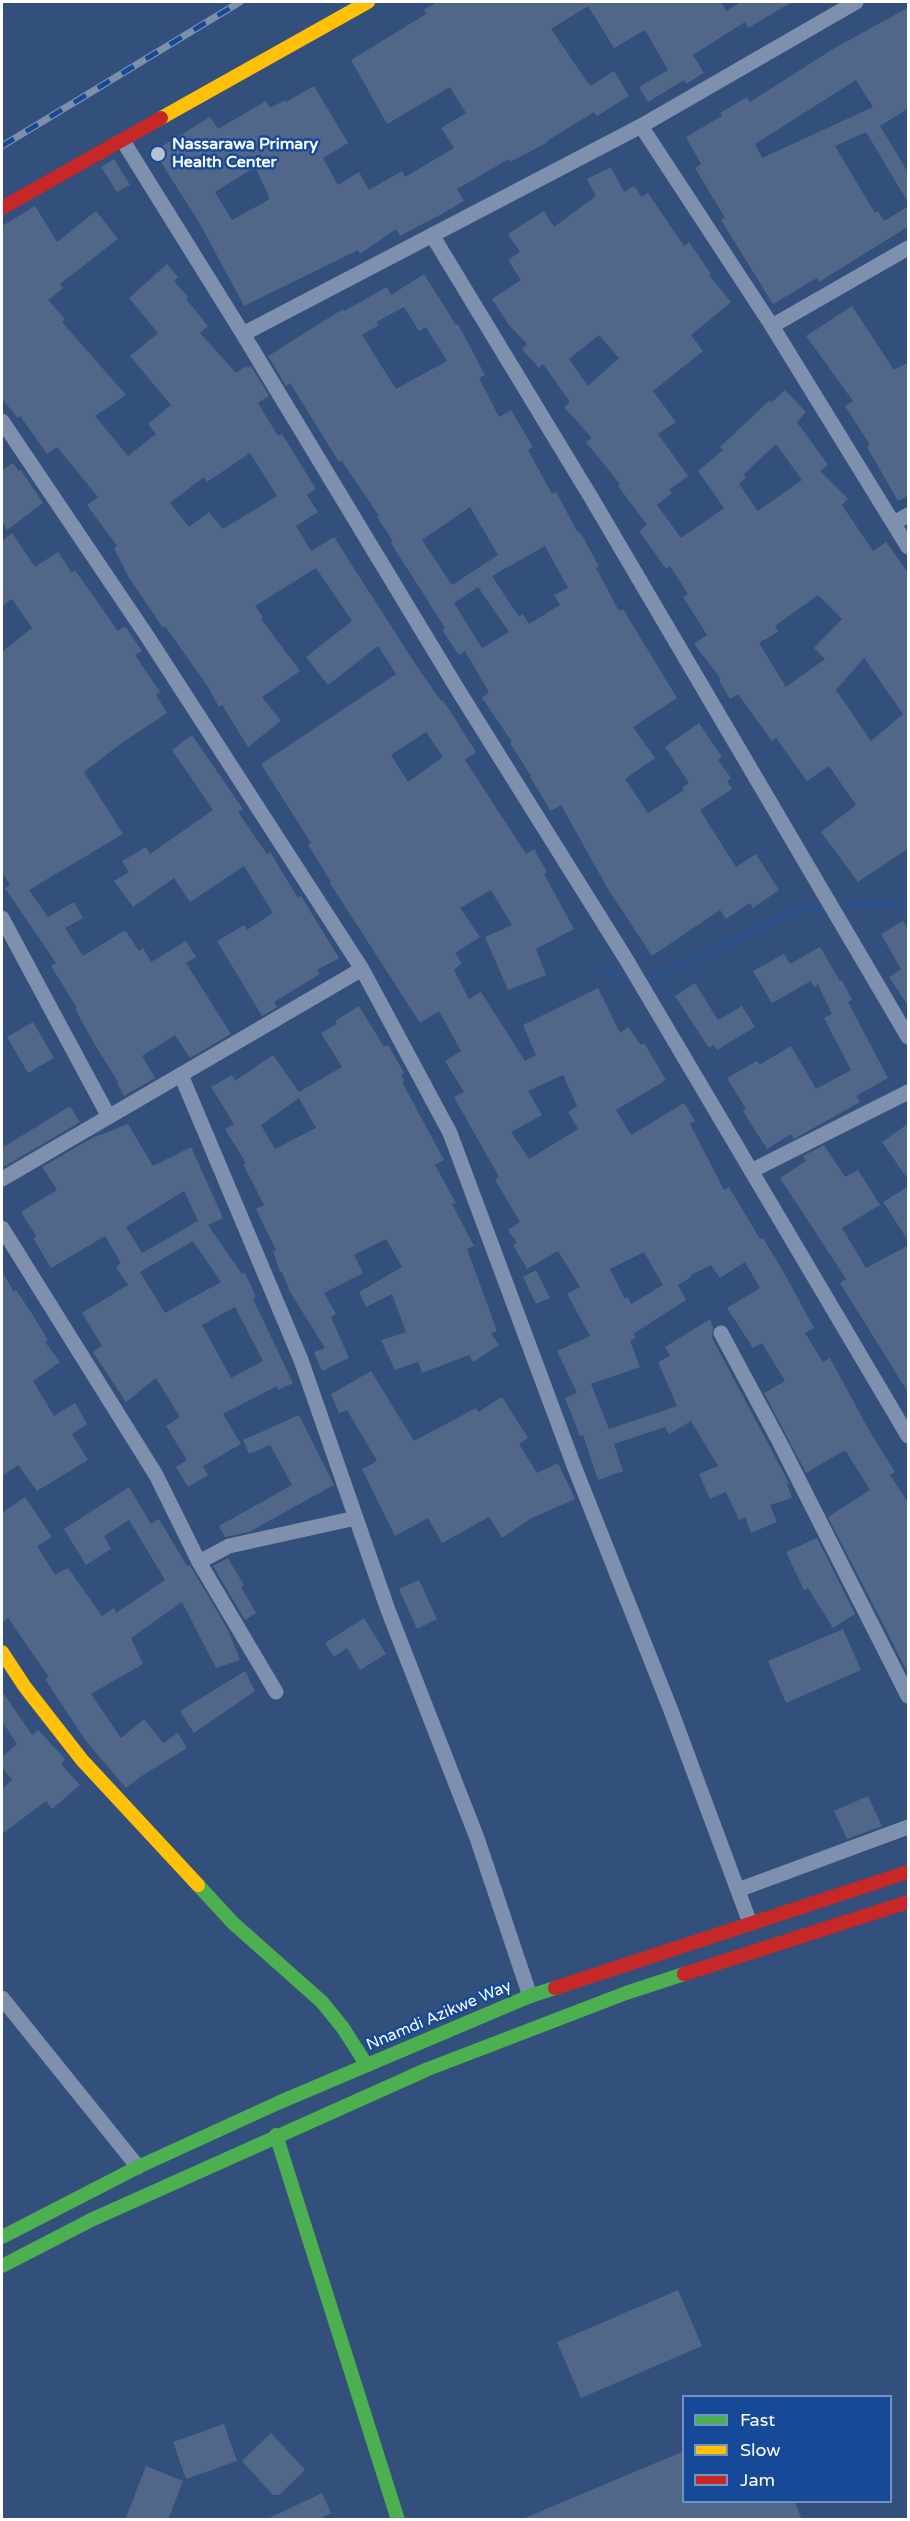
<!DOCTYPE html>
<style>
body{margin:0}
#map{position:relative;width:910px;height:2521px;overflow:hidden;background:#334f7b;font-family:"Varela Round",sans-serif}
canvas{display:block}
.frame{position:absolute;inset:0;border:3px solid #fff;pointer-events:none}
.legend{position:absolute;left:682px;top:2395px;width:210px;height:108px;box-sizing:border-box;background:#164998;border:2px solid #7392c1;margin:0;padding:8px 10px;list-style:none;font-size:18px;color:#fff}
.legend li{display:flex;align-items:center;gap:12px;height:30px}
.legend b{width:30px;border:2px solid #7392c1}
</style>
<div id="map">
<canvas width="910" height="2521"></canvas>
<div class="frame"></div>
<ul class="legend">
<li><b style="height:8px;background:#4caf50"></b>Fast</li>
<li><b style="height:8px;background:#ffc107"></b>Slow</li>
<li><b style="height:8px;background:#c62828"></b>Jam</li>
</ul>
</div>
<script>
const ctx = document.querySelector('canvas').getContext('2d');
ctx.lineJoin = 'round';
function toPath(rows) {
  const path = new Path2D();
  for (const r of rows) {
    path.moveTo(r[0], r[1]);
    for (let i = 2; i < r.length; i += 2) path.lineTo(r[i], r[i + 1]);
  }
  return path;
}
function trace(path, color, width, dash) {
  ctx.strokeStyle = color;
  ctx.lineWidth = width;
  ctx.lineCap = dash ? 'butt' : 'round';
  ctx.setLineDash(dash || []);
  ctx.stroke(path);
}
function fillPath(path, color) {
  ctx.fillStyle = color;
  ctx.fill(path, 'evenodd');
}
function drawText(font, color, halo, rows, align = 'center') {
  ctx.font = font + ' "Varela Round",sans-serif';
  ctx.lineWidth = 5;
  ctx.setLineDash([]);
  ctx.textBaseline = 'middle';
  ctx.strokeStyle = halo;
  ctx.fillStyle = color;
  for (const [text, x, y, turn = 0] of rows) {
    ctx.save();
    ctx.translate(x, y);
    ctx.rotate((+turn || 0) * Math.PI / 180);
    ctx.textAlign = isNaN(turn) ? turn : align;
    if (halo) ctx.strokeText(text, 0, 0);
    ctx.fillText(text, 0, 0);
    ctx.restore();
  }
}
trace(toPath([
 [602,972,637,979,662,974,799,909,908,902]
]), '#2d528a', 6);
fillPath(toPath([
 [438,2,721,2,726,11,741,2,792,2,748,28,745,22,693,55,704,73,686,84,684,80,648,102,639,87,668,70,645,30,614,48,588,6,551,29,590,86,614,71,629,96,597,116,594,112,547,141,548,142,510,162,509,159,457,189,464,201,438,216,400,236,396,229,360,254,358,250,244,306,200,224,154,151,210,117,218,129,266,101,270,108,285,100,286,102,314,86,348,143,323,158,338,185,359,172,369,190,402,171,405,177,454,148,441,128,466,113,450,87,387,124,351,60,426,14,424,9],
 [255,167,270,199,232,220,215,192],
 [909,7,909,108,880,126,909,174,909,204,866,132,835,146,875,213,878,211,884,221,909,206,909,226,819,282,817,278,773,304,721,220,725,218,695,168,701,164,686,137,722,116,720,113,747,97,750,102,833,49],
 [856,80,873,107,762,158,755,144],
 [114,159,130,185,117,192,101,167],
 [611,167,624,192,634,186,642,197,648,193,684,246,689,242,711,274,709,275,731,302,691,335,703,351,653,391,676,422,658,434,688,476,669,490,672,493,657,505,681,538,724,508,698,471,723,450,720,447,770,400,772,402,785,390,806,412,797,422,828,465,820,471,848,499,842,505,873,551,886,542,909,574,909,848,858,882,821,832,856,805,829,766,807,781,776,738,772,741,738,694,730,699,719,680,721,679,694,644,707,635,683,597,688,594,670,566,666,569,639,531,647,525,618,486,620,484,586,442,592,438,564,407,570,402,543,364,539,368,522,349,527,344,509,325,492,299,521,280,508,260,520,252,508,234,544,211,554,227,596,196,587,179],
 [599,335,619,358,588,386,569,359],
 [776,444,802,480,758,511,739,484,746,477,744,474],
 [818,595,842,619,814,648,825,659,786,687,759,643,778,632,775,626],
 [864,658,903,714,871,741,836,690],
 [35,206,57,242,96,211,118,239,60,284,63,288,48,300,65,319,62,322,126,395,95,416,128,456,156,434,148,424,171,405,130,356,158,333,129,298,167,264,178,277,174,281,188,297,186,299,208,326,200,333,236,373,246,366,248,368,251,366,269,396,258,403,278,436,282,434,316,489,307,495,318,512,296,526,311,551,334,537,414,662,441,701,443,700,476,752,465,760,526,854,534,849,547,872,544,874,574,929,536,949,546,975,508,990,485,937,512,925,491,890,460,908,480,937,455,953,462,963,454,970,469,999,481,992,525,1061,536,1055,523,1025,598,988,620,1033,628,1027,641,1045,644,1043,666,1080,616,1110,631,1135,684,1103,695,1121,690,1124,724,1190,729,1187,760,1239,763,1238,783,1271,814,1328,805,1333,823,1362,830,1358,870,1432,895,1472,890,1475,909,1504,909,1675,828,1517,870,1490,845,1450,806,1473,764,1393,785,1381,762,1343,753,1348,727,1308,760,1288,745,1262,720,1278,711,1265,691,1275,691,1277,678,1285,686,1300,633,1334,636,1338,630,1341,640,1367,591,1384,609,1429,677,1406,658,1362,670,1356,665,1347,710,1319,713,1327,712,1338,789,1483,787,1484,792,1498,770,1505,777,1522,751,1533,745,1517,739,1520,726,1492,710,1499,699,1474,718,1466,691,1421,669,1434,665,1427,614,1444,623,1471,598,1480,583,1435,580,1436,565,1398,577,1393,557,1351,590,1336,567,1294,580,1287,558,1251,527,1269,513,1245,517,1243,508,1230,520,1222,495,1180,499,1177,454,1097,464,1092,445,1061,461,1051,439,1011,420,1023,330,883,331,882,308,845,311,843,261,764,396,674,378,646,328,685,306,657,352,621,316,568,255,606,263,617,261,619,300,671,262,697,281,721,248,747,222,705,219,707,208,687,165,626,163,628,128,576,114,548,117,546,87,505,98,497,57,447,47,454,20,416,18,418,2,399,2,226],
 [250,453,277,496,223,529,209,512,189,527,170,503,204,477,207,482],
 [426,732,443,757,408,782,391,755],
 [563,1075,577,1106,568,1112,578,1129,529,1159,511,1132,542,1115,528,1091],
 [644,1252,663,1285,631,1304,628,1297,625,1299,610,1269],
 [424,274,456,325,458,324,485,375,479,378,499,417,511,410,533,447,528,450,552,494,556,492,578,533,580,532,599,566,596,568,619,611,623,609,677,698,633,727,655,758,625,779,648,813,684,790,682,788,689,783,665,747,699,723,722,757,718,760,731,778,727,781,732,789,700,810,736,867,756,854,779,890,753,908,750,903,726,919,720,910,652,956,608,889,561,805,551,811,530,777,531,776,510,743,512,742,482,698,489,692,465,651,459,655,442,630,445,628,391,543,393,541,377,517,379,516,342,461,339,462,290,383,286,386,268,356,343,309,344,311,387,287,391,295],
 [404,307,419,331,426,327,447,361,396,389,362,335,379,325,376,322],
 [470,507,498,555,452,585,422,540],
 [545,546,568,588,554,595,560,605,529,624,523,614,519,617,492,576],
 [478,587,509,632,482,648,454,603],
 [852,306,894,370,909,362,909,495,898,501,867,447,870,445,845,406,853,401,806,336],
 [13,463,19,471,21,470,43,503,7,530,2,521,2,470],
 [12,533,35,567,58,552,72,573,75,570,118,631,125,626,142,651,135,655,160,692,156,695,167,713,123,742,84,772,123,834,29,890,48,917,74,902,83,918,65,928,83,956,125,930,139,951,143,948,151,962,186,941,196,957,186,963,231,1034,190,1058,175,1035,142,1056,155,1078,124,1096,117,1083,118,1082,95,1045,75,1009,77,1008,51,966,56,963,5,888,10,885,2,872,2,652,32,628,12,599,2,606,2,541],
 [192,735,243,809,238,812,267,854,270,852,298,898,301,896,339,958,317,970,320,974,274,1002,277,1007,262,1016,217,941,244,925,247,930,273,913,244,866,190,902,174,878,133,907,114,881,129,872,122,861,146,847,150,854,213,810,172,750],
 [903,921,909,931,909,1007,889,977,901,969,881,934],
 [820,947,840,981,842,980,852,1000,848,1002,888,1078,856,1096,860,1102,794,1139,791,1134,767,1149,743,1111,746,1109,727,1078,757,1061,759,1065,791,1046,816,1089,851,1070,824,1018,832,1014,818,984,814,987,811,981,772,1003,753,971,784,954,790,964],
 [695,983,718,1020,742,1006,755,1027,717,1050,713,1045,709,1048,675,996],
 [359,1006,384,1047,388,1045,404,1073,401,1075,405,1081,402,1082,444,1160,435,1165,456,1203,452,1204,474,1246,467,1249,497,1331,491,1333,499,1345,473,1362,469,1355,422,1373,418,1362,395,1370,381,1340,406,1332,392,1294,366,1307,359,1292,402,1267,386,1239,354,1255,363,1273,324,1293,336,1314,331,1317,349,1358,322,1371,314,1352,325,1348,290,1292,282,1272,280,1272,273,1251,276,1250,256,1209,264,1205,243,1164,246,1163,225,1129,234,1124,211,1087,232,1075,235,1081,273,1055,299,1092,342,1067,321,1033,337,1024,335,1021],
 [299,1098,316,1128,275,1149,261,1125],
 [33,1022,54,1058,28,1073,7,1037],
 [70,1106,80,1122,2,1168,2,1148],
 [909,1123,909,1181,882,1142],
 [128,1124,153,1166,191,1147,223,1218,208,1225,242,1274,245,1273,256,1297,253,1299,293,1383,279,1390,277,1386,223,1414,241,1444,203,1466,208,1475,188,1487,176,1467,187,1460,166,1426,180,1417,156,1378,126,1402,93,1352,102,1346,82,1313,128,1285,116,1267,121,1263,105,1236,51,1268,33,1238,36,1236,21,1212,57,1190,42,1167,92,1138],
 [184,1191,198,1221,142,1253,126,1227],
 [193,1241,221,1282,165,1313,140,1272],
 [235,1307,263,1361,231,1378,202,1325],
 [824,1145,845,1177,858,1170,880,1205,842,1228,866,1268,909,1245,909,1394,840,1283,846,1279,780,1178,806,1161,803,1156],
 [909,1186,909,1242,883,1202],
 [536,1270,550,1298,536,1304,523,1277],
 [2,1271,14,1292,16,1290,31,1312,48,1340,45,1342,60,1362,33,1381,54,1416,75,1403,87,1424,72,1434,88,1460,37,1491,18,1465,2,1476],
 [371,1371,414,1441,476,1408,478,1412,502,1397,528,1438,519,1444,537,1473,558,1463,575,1499,530,1519,502,1538,489,1517,442,1543,428,1518,395,1536,362,1469,377,1461,347,1410,339,1413,331,1394],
 [299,1415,334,1485,249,1532,225,1537,219,1526,292,1485,270,1445,249,1454,243,1440],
 [129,1487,151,1524,159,1519,187,1566,190,1565,228,1630,240,1660,216,1668,182,1602,131,1638,143,1664,91,1694,121,1738,144,1719,163,1743,178,1733,187,1748,140,1777,126,1788,86,1741,45,1679,49,1677,8,1618,2,1623,2,1513,25,1497,52,1537,37,1546,55,1575,68,1568,102,1616,114,1608,116,1613,165,1580,129,1520,104,1536,111,1549,86,1565,64,1529],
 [817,1538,855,1614,833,1628,808,1588,804,1590,786,1552],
 [228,1558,244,1585,241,1587,256,1613,245,1620,213,1566],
 [419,1580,437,1619,417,1629,399,1589],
 [364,1618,386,1654,360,1670,347,1648,334,1657,325,1643],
 [843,1629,861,1670,786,1703,768,1661],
 [245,1671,255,1691,194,1733,180,1711],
 [2,1691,32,1735,38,1730,65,1759,61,1764,80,1785,52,1809,46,1801,2,1834,2,1789,12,1780,2,1767,2,1757,17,1744,2,1721],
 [868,1796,882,1826,847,1839,834,1811],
 [678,2290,702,2346,581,2398,557,2342],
 [224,2424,237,2461,186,2479,173,2442],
 [271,2433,305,2470,279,2495,273,2495,242,2461],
 [684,2451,684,2502,795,2502,802,2520,520,2520],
 [146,2466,183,2481,168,2520,125,2520],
 [322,2493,331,2513,317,2520,265,2520]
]), '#506789');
trace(toPath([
 [641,126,772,326,908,547],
 [123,141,243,334,641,126,856,2],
 [432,235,592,499,908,1037],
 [772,326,908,248],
 [243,334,458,690,626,959,908,1436],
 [2,421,147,636,362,969,450,1133,574,1466,670,1708,750,1923],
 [894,523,908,515],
 [2,918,109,1117],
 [181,1075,301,1360,388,1610,477,1838,530,1996],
 [751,1171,908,1092],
 [2,1179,362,969],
 [2,1228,156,1475,199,1562,229,1546,356,1518],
 [721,1333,780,1443,908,1696],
 [199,1562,276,1692],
 [738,1890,908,1827],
 [2,1998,138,2167]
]), '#7e90ad', 15);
trace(toPath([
 [198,1885,233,1923,322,2002,343,2028,366,2064],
 [276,2135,398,2520],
 [2,2237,138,2167,280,2102,530,1996,555,1988],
 [2,2266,91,2220,428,2069,626,1993,684,1974]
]), '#4caf50', 14);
trace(toPath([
 [161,118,368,2],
 [2,1652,25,1687,82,1760,198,1885]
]), '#ffc107', 14);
trace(toPath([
 [2,208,161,118],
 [684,1974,908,1902],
 [555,1988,908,1872]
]), '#c62828', 14);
const rail = toPath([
 [2,146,240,2]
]);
trace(rail, '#7d90ab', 7);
trace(rail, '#164998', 4.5, [14]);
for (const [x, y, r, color] of [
 [158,154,8,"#b8c1d1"]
]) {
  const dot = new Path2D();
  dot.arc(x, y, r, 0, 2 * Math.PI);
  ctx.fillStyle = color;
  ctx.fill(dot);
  trace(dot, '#164998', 2);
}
drawText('bold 16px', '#fff', '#164998', [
 ["Nassarawa Primary",172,145],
 ["Health Center",172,163]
], 'left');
drawText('16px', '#fff', '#164998', [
 ["Nnamdi Azikwe Way",439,2016,-23]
]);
</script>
